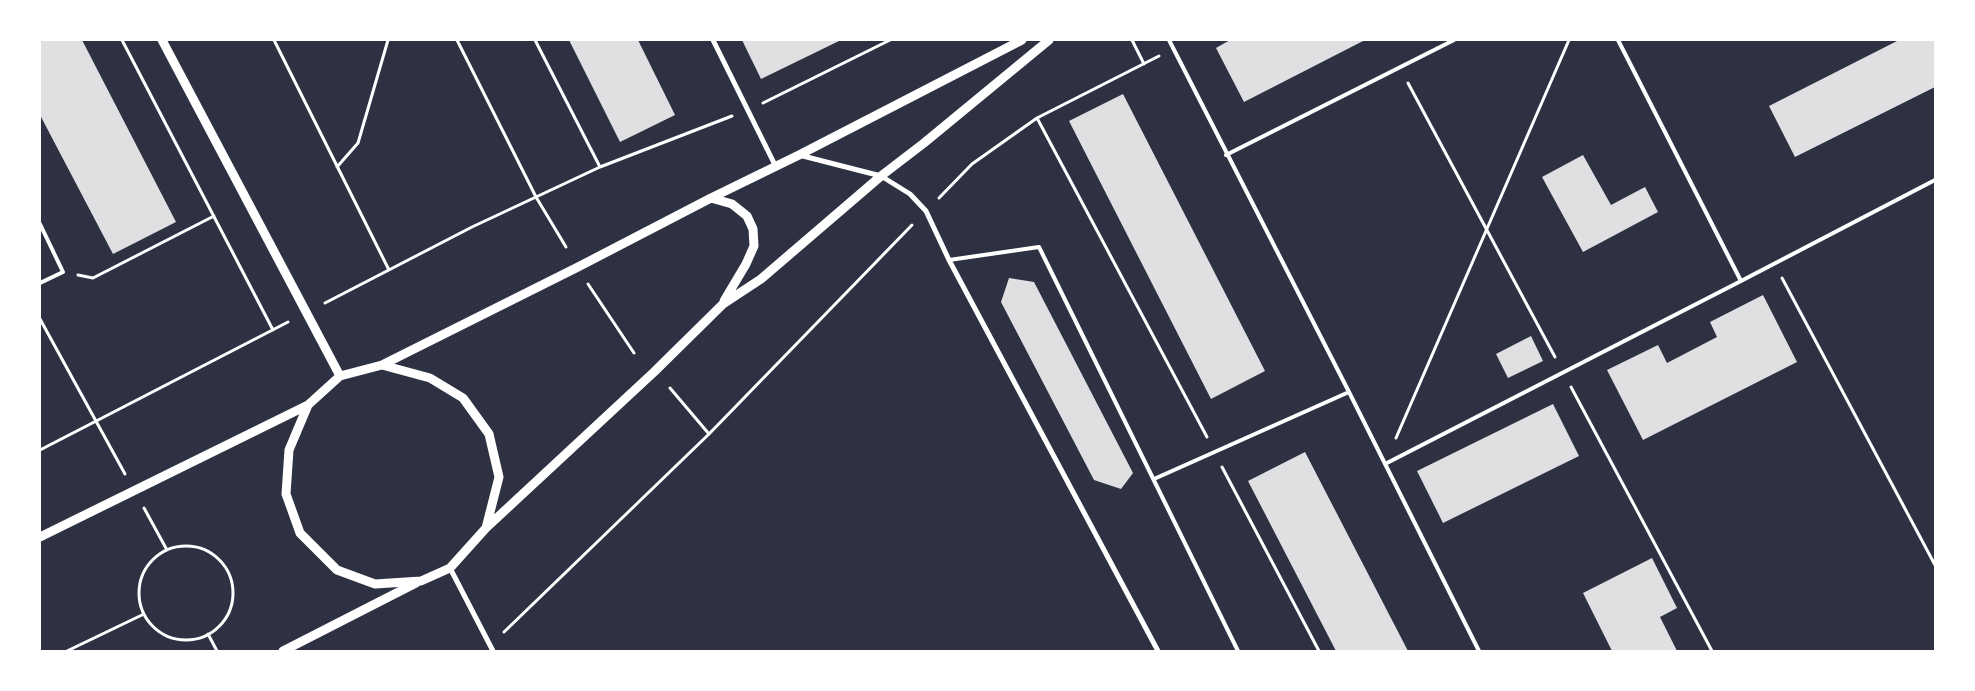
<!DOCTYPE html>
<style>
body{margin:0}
#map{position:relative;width:1975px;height:691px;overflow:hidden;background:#2d3142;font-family:"Work Sans",sans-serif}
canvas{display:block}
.frame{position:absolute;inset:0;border:41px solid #fff;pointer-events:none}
</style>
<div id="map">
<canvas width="1975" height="691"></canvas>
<div class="frame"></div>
</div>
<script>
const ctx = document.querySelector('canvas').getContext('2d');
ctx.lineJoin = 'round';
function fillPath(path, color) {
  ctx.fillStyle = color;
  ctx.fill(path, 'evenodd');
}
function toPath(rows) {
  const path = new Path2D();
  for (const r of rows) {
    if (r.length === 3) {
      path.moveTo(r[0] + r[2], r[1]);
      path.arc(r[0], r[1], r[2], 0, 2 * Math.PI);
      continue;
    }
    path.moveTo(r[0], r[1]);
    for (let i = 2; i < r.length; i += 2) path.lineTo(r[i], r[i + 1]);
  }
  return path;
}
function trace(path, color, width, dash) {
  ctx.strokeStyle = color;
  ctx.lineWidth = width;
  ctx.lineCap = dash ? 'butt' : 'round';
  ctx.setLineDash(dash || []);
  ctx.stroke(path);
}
fillPath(toPath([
 [40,40,82,40,176,222,113,254,40,115],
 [569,40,638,40,675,115,620,142],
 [742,40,841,40,761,79],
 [1230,40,1365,40,1244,102,1216,48],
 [1899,40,1935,40,1935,87,1795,157,1769,106],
 [1123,94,1265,371,1211,399,1069,121],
 [1583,155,1611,205,1645,187,1658,212,1583,252,1542,177],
 [1009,278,1034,282,1133,473,1121,489,1094,480,1001,302],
 [1763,295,1797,362,1643,440,1607,370,1658,345,1667,363,1717,337,1710,322],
 [1531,336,1543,361,1508,378,1496,354],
 [1553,404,1579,456,1443,523,1417,471],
 [1305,452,1408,651,1336,651,1248,481],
 [1652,558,1677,608,1660,617,1677,651,1612,651,1583,593]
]), '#e0e0e3');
trace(toPath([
 [122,40,273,330],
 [274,40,389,270],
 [457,40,536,197,566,247],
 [535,40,600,167],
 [1132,40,1144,64],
 [1408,83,1555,357],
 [763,103,890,40],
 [1037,118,1207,437],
 [337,167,358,143,388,40],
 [939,198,972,164,1037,118,1159,56],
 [78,275,93,278,214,216],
 [1782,278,1935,565],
 [588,284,634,353],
 [325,303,472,227,600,167,732,116],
 [40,319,125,474],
 [1571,387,1712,651],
 [670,388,709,434],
 [1396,438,1569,40],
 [40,450,288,322],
 [1222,467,1319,651],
 [144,508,167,550],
 [186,593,47],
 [504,632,709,434,912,225],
 [208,634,217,651],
 [67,651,144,614]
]), '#fff', 3);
trace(toPath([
 [1169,40,1349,392,1479,651],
 [1618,40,1741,281],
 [1226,155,1454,40],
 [40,224,63,272,40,283],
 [949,260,1039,247,1238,651],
 [1385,464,1741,281,1935,180],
 [1154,479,1349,392]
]), '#fff', 4);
trace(toPath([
 [713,40,776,167],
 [799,155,881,176,910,194,926,211,949,260,1158,651],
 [450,568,493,651]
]), '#fff', 5);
trace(toPath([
 [162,40,340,376],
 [1022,40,799,155,711,198,578,267,382,365,340,376,308,405,289,450,286,494,300,533,337,570,375,584,421,581,450,568,486,528,654,372,723,304,761,279,881,176,924,143,1049,40],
 [711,198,732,204,747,216,753,229,754,246,746,264,724,301],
 [382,365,430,378,463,398,489,434,499,477,486,528],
 [40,537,308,405],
 [283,651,416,583]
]), '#fff', 9);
</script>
